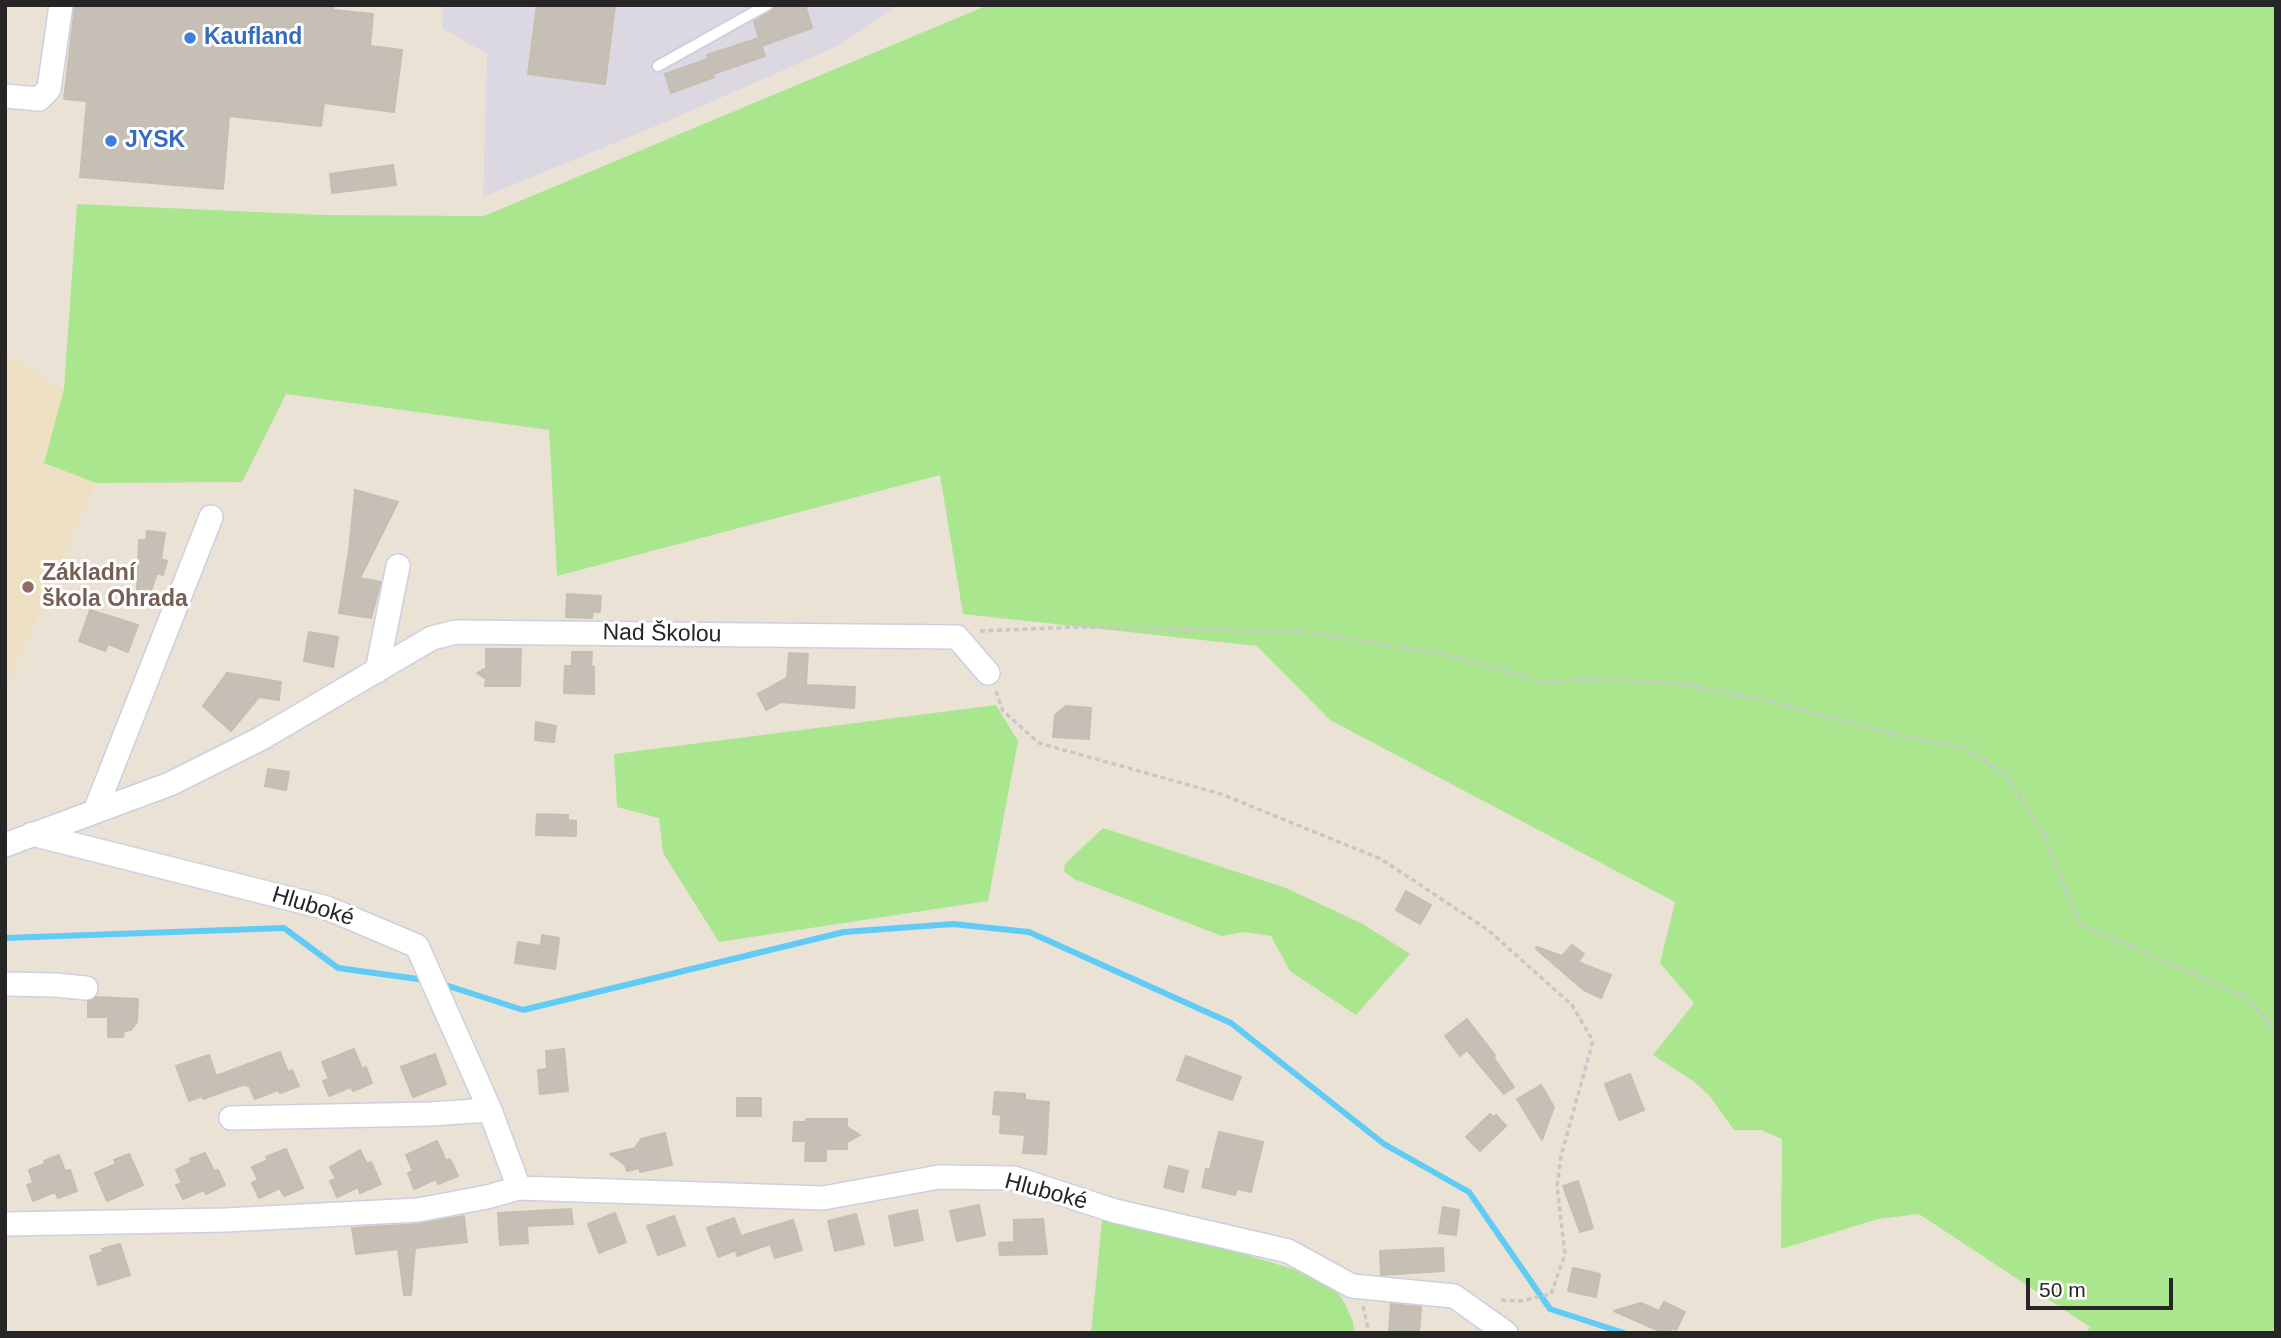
<!DOCTYPE html>
<meta charset="utf-8">
<style>
body{margin:0}
#map{position:relative;width:2281px;height:1338px;overflow:hidden;background:#ebe2d6;font-family:Helvetica,sans-serif}
canvas{display:block}
.frame{position:absolute;inset:0;border:7px solid #262626;pointer-events:none}
.scale{position:absolute;left:2026px;top:1278px;width:147px;height:32px;box-sizing:border-box;border:4px solid #262626;border-top:0;padding-left:9px;font-size:21px;line-height:24px;white-space:nowrap;color:#262626;-webkit-text-stroke:5px #fff;paint-order:stroke}
</style>
<div id="map">
<canvas width="2281" height="1338"></canvas>
<div class="frame"></div>
<div class="scale">50 m</div>
</div>
<script>
const ctx = document.querySelector('canvas').getContext('2d');
ctx.lineJoin = 'round';
function fillPath(path, color) {
  ctx.fillStyle = color;
  ctx.fill(path, 'evenodd');
}
function toPath(rows) {
  const path = new Path2D();
  for (const r of rows) {
    path.moveTo(r[0], r[1]);
    for (let i = 2; i < r.length; i += 2) path.lineTo(r[i], r[i + 1]);
  }
  return path;
}
function trace(path, color, width, dash) {
  ctx.strokeStyle = color;
  ctx.lineWidth = width;
  ctx.lineCap = dash ? 'butt' : 'round';
  ctx.setLineDash(dash || []);
  ctx.stroke(path);
}
function drawText(font, color, halo, rows, align = 'center') {
  ctx.font = font + ' Helvetica,sans-serif';
  ctx.lineWidth = 6;
  ctx.setLineDash([]);
  ctx.textBaseline = 'middle';
  ctx.strokeStyle = halo;
  ctx.fillStyle = color;
  for (const [text, x, y, turn = 0] of rows) {
    ctx.save();
    ctx.translate(x, y);
    ctx.rotate((+turn || 0) * Math.PI / 180);
    ctx.textAlign = isNaN(turn) ? turn : align;
    if (halo) ctx.strokeText(text, 0, 0);
    ctx.fillText(text, 0, 0);
    ctx.restore();
  }
}
fillPath(toPath([
 [442,5,899,5,838,46,661,124,483,197,487,54,442,28]
]), '#dbd8e2');
fillPath(toPath([
 [5,353,64,389,45,463,96,483,5,691]
]), '#eee1c3');
fillPath(toPath([
 [988,5,2276,5,2276,1333,2086,1333,2090,1327,1919,1214,1878,1219,1781,1249,1782,1139,1761,1130,1734,1130,1709,1095,1693,1081,1653,1055,1694,1003,1660,963,1675,902,1330,720,1257,646,963,614,940,475,557,576,549,430,286,394,242,482,96,483,44,463,64,389,77,204,324,215,484,216],
 [996,705,1018,741,988,901,719,942,663,853,659,818,617,807,614,754],
 [1103,828,1286,888,1363,924,1410,954,1356,1015,1290,971,1271,936,1244,932,1222,936,1074,879,1064,871,1065,864],
 [1103,1211,1329,1280,1344,1302,1353,1322,1354,1333,1091,1333]
]), '#aae68e');
trace(toPath([
 [5,938,284,928,338,968,425,980],
 [439,983,523,1010,844,932,953,924,1029,932,1231,1023,1384,1144,1469,1192,1550,1309,1624,1333]
]), '#60ccf6', 6);
const building = toPath([
 [75,5,334,5,333,10,373,14,370,46,402,50,394,112,324,103,321,126,229,116,223,189,80,177,87,101,64,99,75,5],
 [537,5,615,5,605,84,528,74,537,5],
 [775,5,805,5,812,28,761,46,760,42,765,56,713,74,714,77,671,93,665,74,708,59,707,55,759,38,754,21,771,11,775,5],
 [393,165,396,185,332,193,330,174,393,165],
 [355,490,398,502,360,578,381,582,371,618,339,613,349,551,355,490],
 [147,531,165,533,161,559,167,561,163,575,157,573,150,594,137,589,139,540,146,540,147,531],
 [567,594,601,596,600,612,593,612,592,618,566,617,567,594],
 [90,610,138,625,128,652,108,644,105,651,79,641,90,610],
 [309,632,338,637,333,667,304,661,309,632],
 [486,649,521,649,520,686,485,686,486,679,477,673,486,668,486,649],
 [572,652,592,652,591,666,594,667,594,694,564,693,565,666,572,666,572,652],
 [789,653,808,654,806,685,855,687,854,708,781,702,766,710,758,694,787,678,789,653],
 [227,673,281,682,279,700,259,697,231,731,203,706,227,673],
 [1066,706,1091,708,1089,739,1053,737,1055,715,1066,706],
 [536,722,556,726,554,742,535,740,536,722],
 [268,769,289,772,286,790,265,786,268,769],
 [537,814,568,815,568,820,576,821,576,836,536,835,537,814],
 [1406,891,1431,905,1420,924,1396,910,1406,891],
 [542,935,559,938,555,969,515,963,518,942,541,946,542,935],
 [1572,945,1584,954,1578,962,1611,975,1601,998,1584,990,1536,949,1537,947,1562,956,1572,945],
 [96,997,138,999,137,1022,131,1030,124,1031,123,1037,108,1037,108,1017,88,1017,88,1001,96,997],
 [1467,1019,1495,1055,1494,1058,1514,1087,1504,1094,1467,1050,1460,1056,1445,1036,1467,1019],
 [354,1049,362,1069,366,1067,372,1083,353,1091,351,1087,329,1096,323,1081,329,1079,322,1062,354,1049],
 [564,1049,568,1091,540,1094,538,1070,547,1069,546,1051,564,1049],
 [280,1052,288,1072,292,1070,299,1086,280,1093,278,1090,255,1099,249,1085,246,1086,245,1084,203,1099,202,1096,189,1101,176,1066,209,1055,216,1076,280,1052],
 [435,1054,446,1084,413,1097,401,1067,435,1054],
 [1186,1056,1241,1077,1232,1100,1177,1080,1186,1056],
 [1630,1074,1644,1110,1619,1120,1605,1084,1630,1074],
 [1541,1085,1554,1107,1542,1140,1517,1099,1541,1085],
 [995,1092,1025,1094,1025,1100,1049,1102,1046,1154,1023,1153,1025,1135,1000,1133,1001,1115,993,1114,995,1092],
 [737,1098,761,1098,761,1116,737,1116,737,1098],
 [1490,1114,1493,1117,1496,1115,1506,1126,1480,1151,1466,1137,1490,1114],
 [806,1119,847,1119,847,1127,860,1135,847,1142,847,1149,826,1149,826,1161,805,1161,806,1141,793,1141,794,1122,806,1122,806,1119],
 [1219,1132,1263,1142,1251,1192,1237,1189,1235,1195,1202,1187,1206,1169,1210,1170,1219,1132],
 [665,1133,672,1165,640,1172,640,1168,627,1171,625,1165,610,1154,635,1148,641,1139,665,1133],
 [437,1141,446,1161,450,1159,458,1176,438,1184,436,1179,414,1189,408,1173,413,1171,406,1155,437,1141],
 [286,1149,303,1188,284,1196,280,1188,259,1198,252,1183,258,1180,252,1167,268,1160,266,1157,286,1149],
 [360,1150,367,1164,371,1162,381,1184,360,1193,358,1187,337,1197,330,1181,336,1179,330,1167,360,1150],
 [205,1153,214,1171,218,1170,225,1185,206,1194,204,1190,183,1199,176,1185,182,1183,176,1170,192,1162,190,1159,205,1153],
 [129,1154,143,1185,107,1201,95,1173,116,1164,114,1160,129,1154],
 [59,1155,65,1171,70,1170,77,1191,58,1198,55,1192,33,1201,27,1185,33,1183,29,1170,45,1164,44,1161,59,1155],
 [1169,1166,1188,1171,1183,1192,1164,1187,1169,1166],
 [1578,1181,1593,1228,1580,1232,1563,1186,1578,1181],
 [979,1205,985,1235,957,1241,950,1211,979,1205],
 [1443,1207,1459,1210,1456,1235,1439,1233,1443,1207],
 [571,1209,573,1224,527,1226,528,1243,500,1245,498,1213,571,1209],
 [917,1210,923,1240,895,1246,889,1216,917,1210],
 [615,1213,626,1242,599,1253,588,1224,615,1213],
 [856,1214,864,1244,835,1251,828,1221,856,1214],
 [464,1216,467,1242,415,1248,411,1295,404,1295,398,1249,356,1254,352,1228,419,1224,464,1216],
 [674,1216,685,1245,658,1255,647,1226,674,1216],
 [734,1218,741,1236,793,1220,802,1250,775,1258,770,1244,737,1256,736,1250,718,1257,707,1228,734,1218],
 [1043,1219,1047,1254,1000,1255,999,1243,1014,1242,1014,1220,1043,1219],
 [120,1244,130,1275,98,1285,90,1256,103,1252,102,1249,120,1244],
 [1443,1248,1444,1271,1381,1275,1380,1251,1443,1248],
 [1573,1268,1600,1274,1596,1297,1568,1291,1573,1268],
 [1664,1302,1685,1312,1676,1330,1672,1328,1669,1333,1664,1333,1614,1311,1641,1303,1659,1311,1664,1302],
 [1391,1304,1421,1307,1419,1333,1389,1333,1391,1304]
]);
fillPath(building, '#c5bfb6');
trace(building, '#c6beb0', 2);
const service = toPath([
 [658,66,767,5]
]);
const minor = toPath([
 [5,96,39,99,49,89,61,5],
 [377,671,398,566],
 [95,811,211,517],
 [32,834,327,908,417,946,490,1110,519,1188],
 [5,845,170,784,260,739,432,638,456,632,957,637,988,673],
 [5,984,56,985,86,988],
 [231,1118,430,1114,490,1110],
 [5,1224,226,1220,418,1210,487,1197,519,1188,823,1198,939,1177,1014,1178,1115,1211,1288,1251,1352,1286,1454,1296,1506,1333]
]);
trace(service, '#cccfe1', 14);
trace(minor, '#cccfe1', 26);
trace(toPath([
 [980,631,1079,627,1307,632,1444,654,1543,682,1589,679,1678,683,1770,701,1897,735,1964,748,2005,774,2043,833,2080,924,2247,998,2276,1031],
 [996,691,1003,711,1039,743,1221,794,1381,859,1488,930,1572,1005,1593,1041,1561,1156,1557,1186,1565,1254,1551,1294,1521,1301,1498,1300],
 [1363,1306,1369,1333]
]), '#c7c7c7', 3.5, [5, 3.5]);
trace(service, '#fff', 10);
trace(minor, '#fff', 23);
for (const [x, y, r, color] of [
 [190,38,7,"#3f7fe0"],
 [111,141,7,"#3f7fe0"],
 [28,587,7,"#8d6e63"]
]) {
  const dot = new Path2D();
  dot.arc(x, y, r, 0, 2 * Math.PI);
  ctx.fillStyle = color;
  ctx.fill(dot);
  trace(dot, '#fff', 2.5);
}
drawText('bold 23px', '#366cbe', '#fff', [
 ["Kaufland",204,38],
 ["JYSK",125,141]
], 'left');
drawText('bold 23px', '#785e54', '#fff', [
 ["Základní",42,574],
 ["škola Ohrada",42,600]
], 'left');
drawText('23px', '#262626', '#fff', [
 ["Nad Školou",662,634,1],
 ["Hluboké",313,907,17],
 ["Hluboké",1046,1192,15]
]);
</script>
